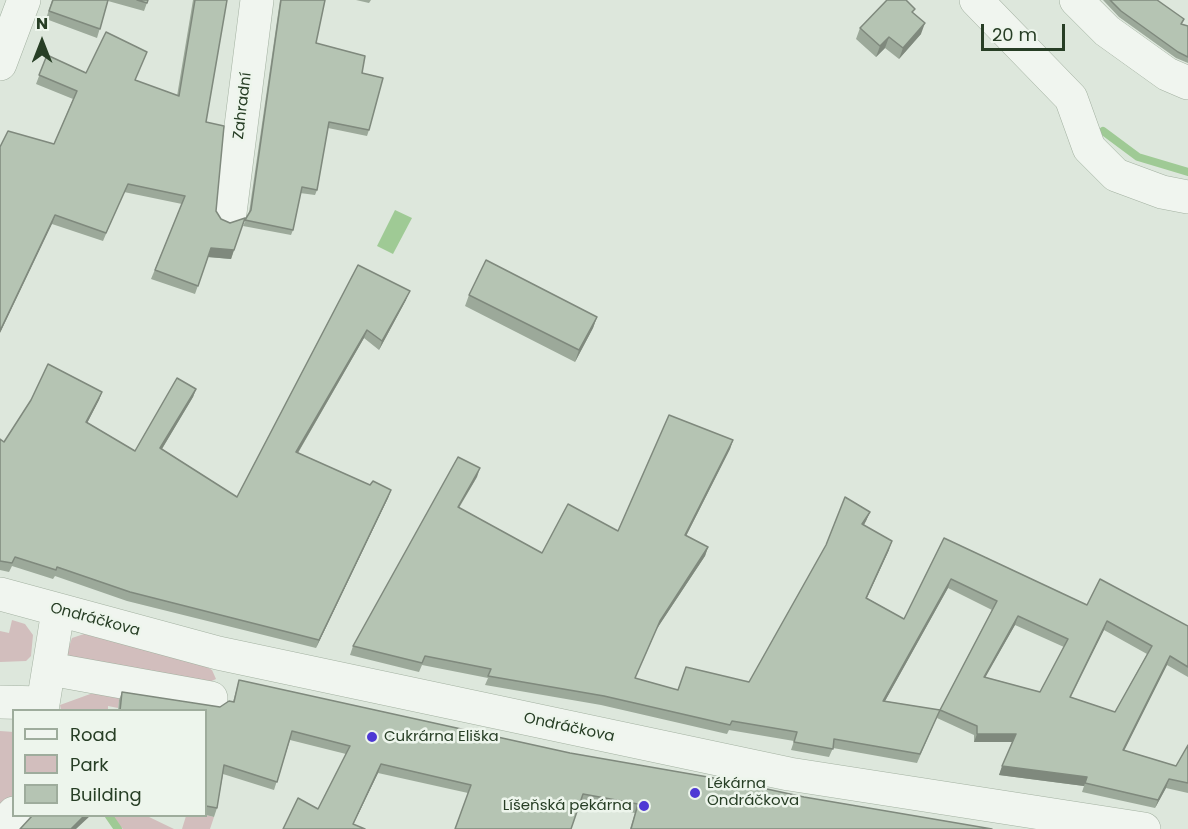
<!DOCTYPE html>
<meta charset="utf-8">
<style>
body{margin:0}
#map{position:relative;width:1188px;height:829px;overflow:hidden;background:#dde7dc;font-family:Poppins,sans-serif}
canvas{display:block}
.legend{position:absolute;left:12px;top:709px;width:195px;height:108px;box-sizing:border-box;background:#edf5ec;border:2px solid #9eac9c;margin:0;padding:8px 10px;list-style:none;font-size:18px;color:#273e25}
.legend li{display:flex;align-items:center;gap:12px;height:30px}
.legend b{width:30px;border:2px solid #9eac9c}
.north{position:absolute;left:12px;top:12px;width:60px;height:60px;-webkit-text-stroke:4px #edf5ec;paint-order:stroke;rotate:0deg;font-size:16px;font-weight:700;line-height:24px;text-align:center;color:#273e25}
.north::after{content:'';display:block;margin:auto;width:21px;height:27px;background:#273e25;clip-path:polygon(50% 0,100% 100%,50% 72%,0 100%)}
.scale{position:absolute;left:981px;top:24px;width:84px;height:27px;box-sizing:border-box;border:3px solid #273e25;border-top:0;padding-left:8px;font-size:18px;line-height:21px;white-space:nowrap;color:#273e25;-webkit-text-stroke:4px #edf5ec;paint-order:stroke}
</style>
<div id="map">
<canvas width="1188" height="829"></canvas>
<ul class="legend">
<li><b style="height:8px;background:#f0f5ef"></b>Road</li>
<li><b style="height:16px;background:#d2bebd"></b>Park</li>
<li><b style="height:16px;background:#b5c4b3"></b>Building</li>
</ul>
<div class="north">N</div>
<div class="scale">20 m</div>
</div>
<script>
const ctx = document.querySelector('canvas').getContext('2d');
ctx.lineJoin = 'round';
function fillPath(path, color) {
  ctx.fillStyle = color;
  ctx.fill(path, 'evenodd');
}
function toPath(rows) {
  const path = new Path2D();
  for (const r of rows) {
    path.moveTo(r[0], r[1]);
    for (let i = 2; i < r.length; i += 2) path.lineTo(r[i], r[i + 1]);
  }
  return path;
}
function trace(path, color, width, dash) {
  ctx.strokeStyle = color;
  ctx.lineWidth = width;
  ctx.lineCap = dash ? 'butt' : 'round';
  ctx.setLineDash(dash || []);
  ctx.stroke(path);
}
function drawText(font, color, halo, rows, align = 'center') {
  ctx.font = font + ' Poppins,sans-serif';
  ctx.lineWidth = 5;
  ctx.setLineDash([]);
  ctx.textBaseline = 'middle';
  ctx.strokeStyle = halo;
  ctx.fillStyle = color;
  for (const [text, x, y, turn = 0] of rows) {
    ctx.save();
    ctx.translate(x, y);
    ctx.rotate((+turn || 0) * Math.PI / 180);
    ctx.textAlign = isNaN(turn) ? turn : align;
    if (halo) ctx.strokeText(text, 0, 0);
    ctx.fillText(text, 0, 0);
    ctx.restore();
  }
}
fillPath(toPath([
 [12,620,25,624,33,635,31,656,26,661,0,662,0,631,9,633],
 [84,634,194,660,212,670,216,679,199,687,66,655,72,638],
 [93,693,120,694,118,708,108,706,108,710,61,710,60,705],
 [0,731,14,732,13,804,0,818],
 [206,815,214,817,210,829,182,829,186,816],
 [110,816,147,816,174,829,123,829]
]), '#d2bebd');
fillPath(toPath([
 [395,210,412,218,393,254,377,246]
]), '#9fca95');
trace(toPath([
 [1103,131,1138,157,1188,172],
 [109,816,118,829]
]), '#9fca95', 8);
const minor = toPath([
 [976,0,1071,98,1089,148,1116,175,1162,192,1188,197],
 [1076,0,1107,31,1167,74,1188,83],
 [0,64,24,0],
 [230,213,257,0],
 [0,594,218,653,789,774,1144,829],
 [50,669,211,698],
 [0,702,43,703],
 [42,710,58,611],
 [0,828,14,813]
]);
trace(minor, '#a3b1a1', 34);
trace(minor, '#f0f5ef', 33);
fillPath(toPath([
 [52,0,148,0,144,11,108,1,97,38,46,19],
 [193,0,227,0,206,122,216,211,234,250,231,259,208,257,195,294,151,279,182,204,124,192,103,241,52,224,54,144,73,99,36,84,47,55,86,73,135,81,177,96],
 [280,0,325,0,316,43,362,73,369,130,367,136,328,128,317,190,315,195,300,193,293,230,291,235,243,226,249,213],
 [356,0,371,0,369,3],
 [1103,0,1157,0,1182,24,1188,26,1188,63,1176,58,1119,17],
 [913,13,921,34,899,59,885,48,876,57,856,39,860,28],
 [358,265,406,300,379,350,364,338,298,453,370,485,391,490,388,498,316,648,127,601,55,576,53,579,12,566,9,572,0,570,0,439,4,442,102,392,99,400,87,423,135,451,196,389,193,397,162,449,237,497],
 [469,295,597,317,593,328,575,362,465,306],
 [733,440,730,449,686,536,708,547,705,556,656,630,635,678,678,690,749,682,870,512,864,525,889,550,867,598,904,619,944,538,1087,605,1188,626,1188,677,1167,665,1124,750,1176,766,1188,745,1188,793,1166,788,1155,808,1082,792,1084,786,999,775,1012,742,974,742,974,735,937,718,940,710,992,610,948,588,885,701,940,710,917,763,833,748,829,757,791,750,794,741,729,730,727,734,601,705,485,685,488,678,422,665,419,672,350,655,353,646,477,477,459,508,542,553,618,531],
 [1015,625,1064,647,1040,692,985,677],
 [1104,630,1147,654,1115,712,1071,697],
 [239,680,570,753,804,797,992,829,630,829,635,813,580,802,468,793,378,773,353,825,283,829,318,809,346,754,290,740,274,790,223,774,217,808,214,817,206,815,206,711,118,711,119,700,122,692,220,707,233,702]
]), '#9ca99a');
fillPath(toPath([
 [925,23,921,34,899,59,903,48],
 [889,37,885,48,876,57,880,46],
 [55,215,52,224,0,333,0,331],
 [211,248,234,250,231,259,208,257],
 [410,291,406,300,379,350,382,341],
 [597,317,593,328,575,362,579,350],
 [367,330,364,338,293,461,296,452],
 [196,389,193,397,157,457,160,448],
 [102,392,99,400,83,431,86,422],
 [733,440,730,449,682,544,685,535],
 [480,468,477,477,454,515,458,507],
 [391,490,388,498,316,648,319,640],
 [870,512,866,521,859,533,862,524],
 [892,541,889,550,863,606,866,598],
 [708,547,705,556,656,630,632,687,660,621],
 [951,579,948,588,880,710,883,701],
 [1018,616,1015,625,981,685,984,677],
 [1107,621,1104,630,1066,705,1070,697],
 [1170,656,1167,665,1120,759,1123,750],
 [977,734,1016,734,1013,742,974,742],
 [381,764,378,773,351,829],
 [1002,766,1087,777,1084,786,999,775],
 [1169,779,1166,788,1155,808,1158,800],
 [84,816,90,816,76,829,71,829]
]), '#7f897d');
const building = toPath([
 [53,0,108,0,100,29,49,11,53,0],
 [137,0,148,0,147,3,137,0],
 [195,0,227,0,206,122,224,126,216,211,221,219,230,223,245,218,234,250,211,248,198,286,155,270,185,196,128,184,106,233,55,215,0,331,0,147,8,131,54,144,77,91,39,75,47,55,86,73,106,32,147,52,135,80,179,96,195,0],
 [281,0,325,0,316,43,365,56,362,73,383,78,369,130,329,122,317,190,302,187,293,230,245,220,251,210,281,0],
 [887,0,906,0,915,9,912,12,925,23,903,48,889,37,880,46,860,28,887,0],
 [1110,0,1157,0,1184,19,1181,24,1188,26,1188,57,1178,52,1121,11,1110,0],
 [486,260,597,317,579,350,469,295,486,260],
 [358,265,410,291,382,341,367,330,296,452,370,485,373,481,391,490,319,640,130,592,57,567,56,570,15,557,12,563,0,561,0,439,4,442,31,400,48,364,102,392,86,422,135,451,177,378,196,389,160,448,237,497,358,265],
 [669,415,733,440,685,535,708,547,660,621,635,678,678,690,686,667,749,682,826,545,845,497,870,512,862,524,892,541,866,598,904,619,944,538,1087,605,1100,579,1188,626,1188,667,1170,656,1123,750,1176,766,1188,745,1188,783,1169,779,1158,800,1085,783,1087,777,1002,766,1016,734,977,734,977,726,940,710,997,601,951,579,883,701,940,710,920,754,834,739,833,749,794,742,797,732,732,721,730,725,604,696,488,676,491,669,425,656,422,663,353,646,458,457,480,468,458,507,542,553,568,504,618,531,669,415],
 [1018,616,1068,639,1040,692,984,677,1018,616],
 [1107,621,1152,646,1115,712,1070,697,1107,621],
 [239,680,570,753,725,780,804,797,992,829,631,829,638,804,583,794,571,829,455,829,471,785,381,764,353,824,365,829,283,829,298,798,318,809,350,746,292,731,277,782,224,765,217,808,206,806,206,711,120,711,122,692,220,707,229,701,234,702,239,680],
 [32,816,84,816,71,829,20,829,32,816]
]);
fillPath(building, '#b5c4b3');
trace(building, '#7f897d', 1.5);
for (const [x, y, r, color] of [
 [372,737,6,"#4e39d4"],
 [695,793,6,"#4e39d4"],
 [644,806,6,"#4e39d4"]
]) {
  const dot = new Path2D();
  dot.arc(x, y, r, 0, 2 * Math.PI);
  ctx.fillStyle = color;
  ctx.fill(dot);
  trace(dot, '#edf5ec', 2);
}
drawText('15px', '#273e25', '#edf5ec', [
 ["Zahradní",243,106,-83],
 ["Ondráčkova",95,620,15],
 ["Ondráčkova",569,728,12]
]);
drawText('15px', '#273e25', '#edf5ec', [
 ["Cukrárna Eliška",384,737],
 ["Lékárna",707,784],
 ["Ondráčkova",707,801],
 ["Líšeňská pekárna",632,806,"right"]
], 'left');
</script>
